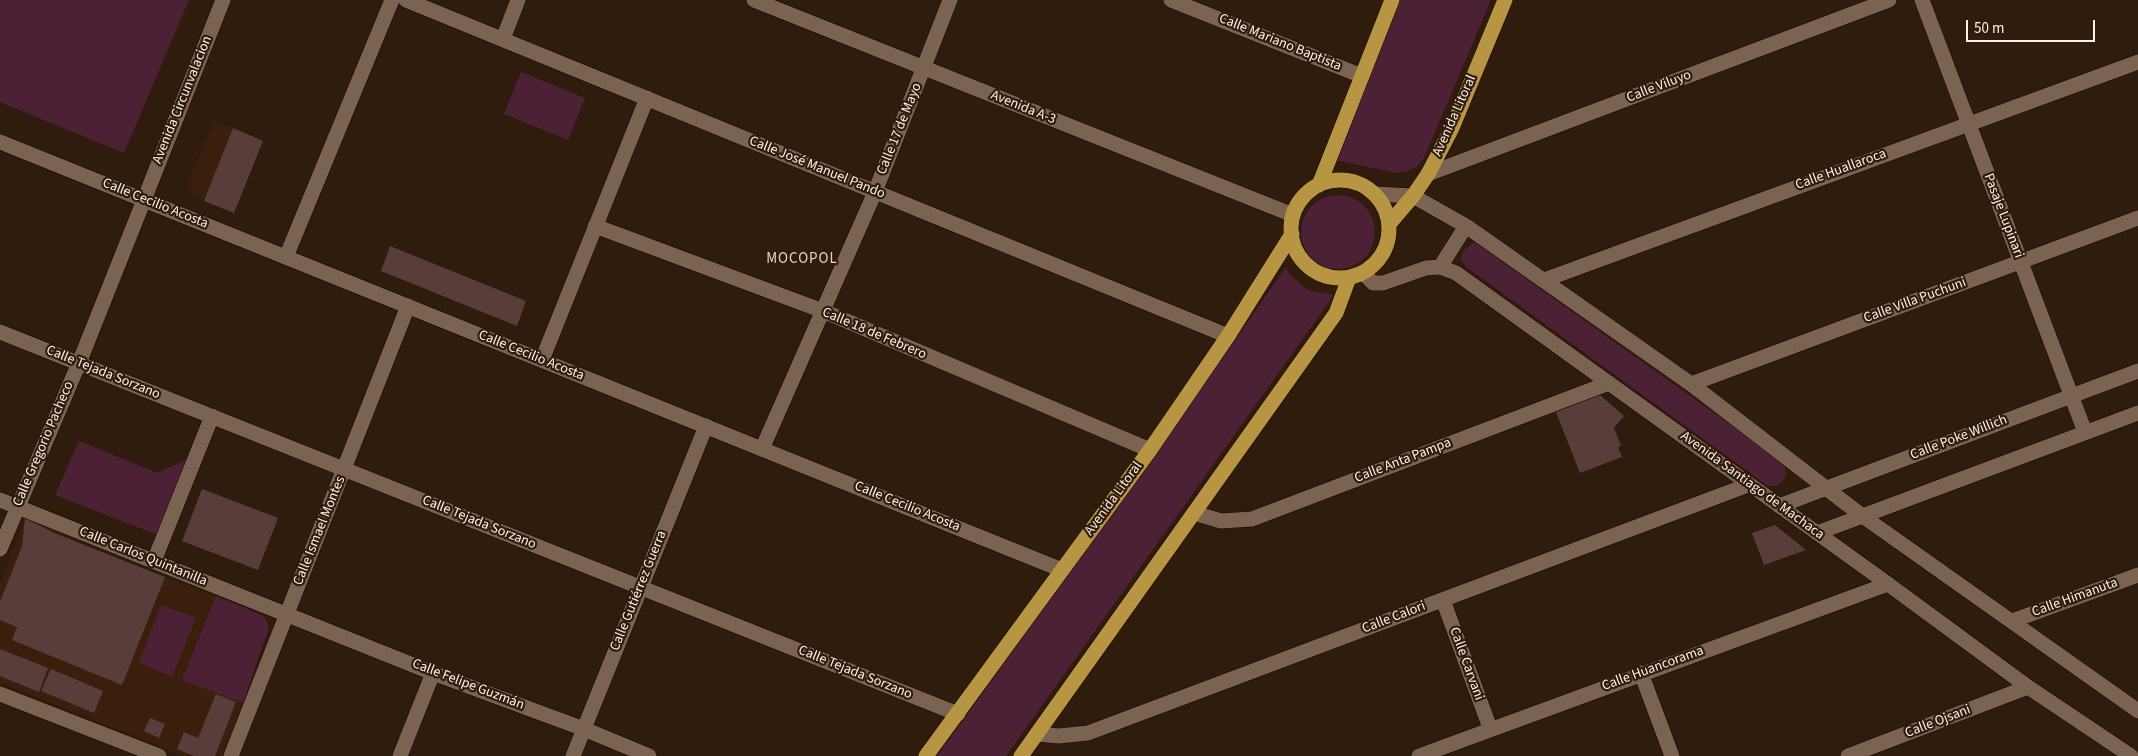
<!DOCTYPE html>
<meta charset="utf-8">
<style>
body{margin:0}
#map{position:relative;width:2138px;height:756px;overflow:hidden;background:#301c0d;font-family:"Source Sans 3",sans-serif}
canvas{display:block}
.scale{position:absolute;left:1966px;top:20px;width:129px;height:22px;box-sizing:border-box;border:2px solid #fef0e6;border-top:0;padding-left:6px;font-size:15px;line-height:18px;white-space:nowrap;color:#fef0e6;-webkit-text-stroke:4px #301c0d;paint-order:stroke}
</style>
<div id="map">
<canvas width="2138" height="756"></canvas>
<div class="scale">50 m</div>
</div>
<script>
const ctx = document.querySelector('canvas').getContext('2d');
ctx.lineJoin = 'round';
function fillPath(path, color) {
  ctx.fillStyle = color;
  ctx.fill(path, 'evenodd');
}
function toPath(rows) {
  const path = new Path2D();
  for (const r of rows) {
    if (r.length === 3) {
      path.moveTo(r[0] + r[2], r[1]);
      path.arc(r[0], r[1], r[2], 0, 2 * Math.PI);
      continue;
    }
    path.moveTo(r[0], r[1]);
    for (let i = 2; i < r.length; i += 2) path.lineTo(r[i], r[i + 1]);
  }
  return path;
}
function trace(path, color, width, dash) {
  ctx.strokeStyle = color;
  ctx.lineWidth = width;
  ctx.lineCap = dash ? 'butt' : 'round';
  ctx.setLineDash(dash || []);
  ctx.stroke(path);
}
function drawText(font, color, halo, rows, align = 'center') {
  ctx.font = font + ' "Source Sans 3",sans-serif';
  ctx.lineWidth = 4.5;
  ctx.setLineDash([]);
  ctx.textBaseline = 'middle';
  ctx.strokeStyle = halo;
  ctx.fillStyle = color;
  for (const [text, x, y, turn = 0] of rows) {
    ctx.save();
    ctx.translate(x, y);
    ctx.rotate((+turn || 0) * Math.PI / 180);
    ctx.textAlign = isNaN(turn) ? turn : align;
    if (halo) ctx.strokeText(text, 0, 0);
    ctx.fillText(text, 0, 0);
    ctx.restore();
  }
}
fillPath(toPath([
 [214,120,263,141,234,213,193,195,189,187,189,181],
 [25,518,102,552,264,616,269,627,243,703,222,756,184,756,0,682,0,586]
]), '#3a200c');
fillPath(toPath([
 [0,0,189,0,124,153,0,102],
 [1398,0,1491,0,1424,158,1416,167,1407,171,1396,173,1335,160],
 [521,72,585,98,568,140,504,114],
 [1338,232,37],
 [1473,243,1476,243,1784,463,1786,475,1782,482,1776,486,1768,486,1465,266,1461,259,1463,251],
 [1286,267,1289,274,1308,290,1334,295,1006,756,937,756,1153,458],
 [79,441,158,473,187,459,158,535,55,495],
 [216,596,264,616,269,627,243,703,182,680],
 [161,605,196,618,172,677,139,663]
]), '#4c2135');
fillPath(toPath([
 [233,128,263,141,234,213,204,201],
 [390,246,526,301,517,326,381,271],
 [1600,395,1624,416,1614,428,1621,446,1618,447,1622,457,1580,473,1556,412],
 [202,489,278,518,258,570,182,541],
 [25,518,54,533,165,577,122,685,12,640,17,627,0,620,0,602,22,546],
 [1775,525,1806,550,1764,565,1752,533],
 [0,649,48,668,39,692,0,676],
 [51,669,103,691,94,713,41,691],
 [216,694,236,702,215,756,194,756,177,749,184,732,198,738],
 [150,718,165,724,159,738,144,731]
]), '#593d3a');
const street = toPath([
 [406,0,1228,336],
 [754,0,1293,215],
 [1171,0,1362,76],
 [1922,0,2085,432],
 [503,39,518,0],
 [1428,174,1889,0],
 [595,226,823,311,1150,450],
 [286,257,392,0],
 [1544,280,2138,62],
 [0,332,958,714],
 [542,360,647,98],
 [1691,384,2138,218],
 [762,449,875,192,950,0],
 [0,500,433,673,584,729,649,756],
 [1779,506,2138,371],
 [1194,513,1221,521,1252,519,1609,383],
 [1817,533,2138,413],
 [0,549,79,363,144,200],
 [154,561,212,416],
 [1443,600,1490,728],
 [2012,621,2138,575],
 [1641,673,1672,756],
 [0,694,159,756],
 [1037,734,1059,736,1088,733,1748,485],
 [231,756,408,306],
 [400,756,433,673],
 [573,756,706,426],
 [1419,756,1888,584],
 [1848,756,2028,687]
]);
const secondary = toPath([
 [0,142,1062,570],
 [1375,194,1413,196,1466,226,1691,384,1861,515,2138,711],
 [144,200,223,0],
 [1440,267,1466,226],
 [1363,273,1373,283,1383,283,1426,268,1440,267,1456,273,1888,584,2028,687,2131,756]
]);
const primary = toPath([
 [1340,229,49],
 [1319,185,1392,0],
 [1389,224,1413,196,1428,174,1452,128,1505,0],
 [926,756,1150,450,1228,336,1292,234],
 [1021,756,1336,313,1349,278]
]);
trace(street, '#170600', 16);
trace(secondary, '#170600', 16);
trace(primary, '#170600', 16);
trace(street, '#7b6352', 15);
trace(secondary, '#7b6352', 15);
trace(primary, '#b79542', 15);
drawText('14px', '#fef0e6', '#301c0d', [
 ["Calle Mariano Baptista",1280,43,22],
 ["Calle Viluyo",1659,87,-21],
 ["Avenida Circunvalacion",183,100,-68],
 ["Avenida A-3",1023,108,22],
 ["Avenida Litoral",1455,116,-66],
 ["Calle 17 de Mayo",900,129,-68],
 ["Calle José Manuel Pando",817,168,22],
 ["Calle Huallaroca",1841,170,-20],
 ["Calle Cecilio Acosta",155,204,22],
 ["Pasaje Lupinari",2003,216,69],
 ["Calle Villa Puchuni",1915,301,-20],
 ["Calle 18 de Febrero",874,334,23],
 ["Calle Cecilio Acosta",531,356,22],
 ["Calle Tejada Sorzano",103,373,22],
 ["Calle Poke Willich",1959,438,-21],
 ["Calle Gregorio Pacheco",44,444,-67],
 ["Calle Anta Pampa",1403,461,-21],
 ["Avenida Santiago de Machaca",1752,486,36],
 ["Avenida Litoral",1114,499,-54],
 ["Calle Cecilio Acosta",907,507,22],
 ["Calle Tejada Sorzano",479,523,22],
 ["Calle Ismael Montes",320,531,-68],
 ["Calle Carlos Quintanilla",143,557,22],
 ["Calle Gutiérrez Guerra",639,591,-68],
 ["Calle Himanuta",2075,598,-20],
 ["Calle Calori",1394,618,-21],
 ["Calle Carvani",1466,664,70],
 ["Calle Huancorama",1653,669,-20],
 ["Calle Tejada Sorzano",855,673,22],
 ["Calle Felipe Guzmán",468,685,21],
 ["Calle Ojsani",1938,722,-21]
]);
ctx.letterSpacing = '1px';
drawText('15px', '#eed2bf', '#301c0d', [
 ["MOCOPOL",802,260]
]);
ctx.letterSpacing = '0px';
</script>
